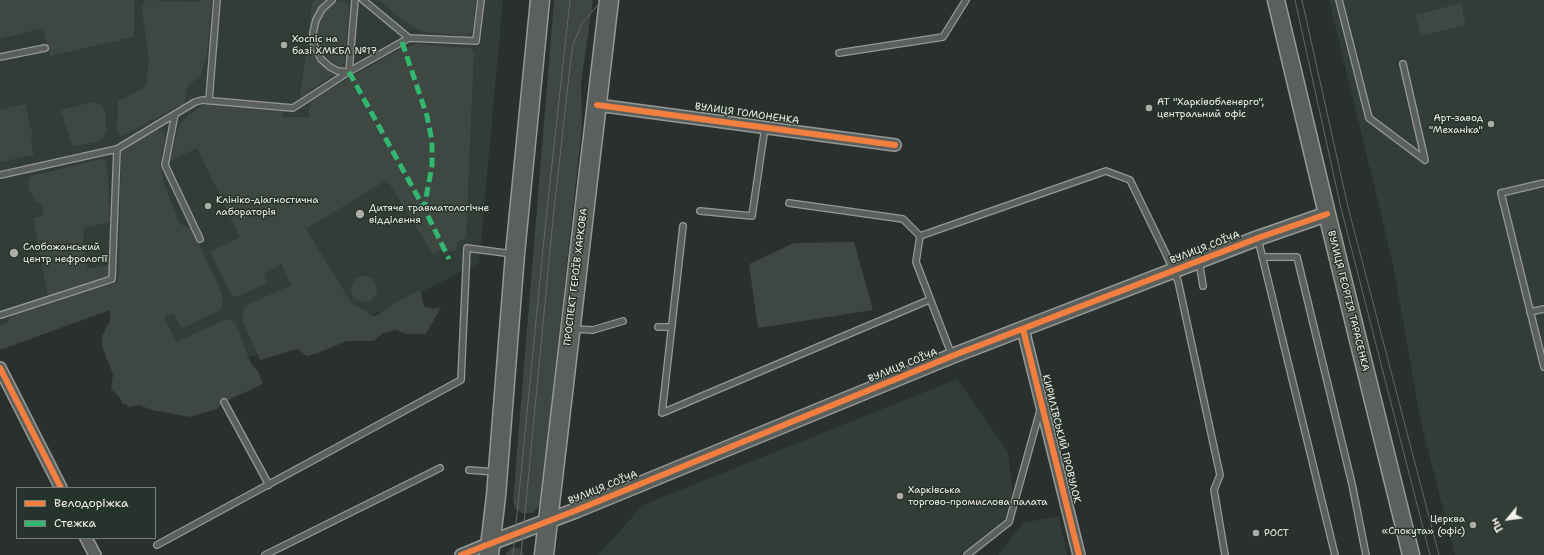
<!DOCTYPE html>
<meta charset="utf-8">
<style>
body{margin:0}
#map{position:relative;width:1544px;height:555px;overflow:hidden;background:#29302d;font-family:"Shantell Sans",sans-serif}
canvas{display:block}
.legend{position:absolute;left:16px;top:487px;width:140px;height:52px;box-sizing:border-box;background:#26332d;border:1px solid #787f78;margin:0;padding:5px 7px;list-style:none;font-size:12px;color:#f4f1e8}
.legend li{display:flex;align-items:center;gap:8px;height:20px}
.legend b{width:20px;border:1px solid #787f78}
.north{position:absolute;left:1488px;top:499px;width:40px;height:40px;-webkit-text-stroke:3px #26332d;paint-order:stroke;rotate:241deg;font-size:11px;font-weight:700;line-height:16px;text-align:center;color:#f4f1e8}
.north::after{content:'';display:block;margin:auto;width:14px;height:18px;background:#f4f1e8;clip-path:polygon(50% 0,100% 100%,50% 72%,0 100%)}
</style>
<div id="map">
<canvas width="1544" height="555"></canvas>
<ul class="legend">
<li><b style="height:5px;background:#f27e40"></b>Велодоріжка</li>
<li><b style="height:5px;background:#33b770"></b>Стежка</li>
</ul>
<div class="north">Пн</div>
</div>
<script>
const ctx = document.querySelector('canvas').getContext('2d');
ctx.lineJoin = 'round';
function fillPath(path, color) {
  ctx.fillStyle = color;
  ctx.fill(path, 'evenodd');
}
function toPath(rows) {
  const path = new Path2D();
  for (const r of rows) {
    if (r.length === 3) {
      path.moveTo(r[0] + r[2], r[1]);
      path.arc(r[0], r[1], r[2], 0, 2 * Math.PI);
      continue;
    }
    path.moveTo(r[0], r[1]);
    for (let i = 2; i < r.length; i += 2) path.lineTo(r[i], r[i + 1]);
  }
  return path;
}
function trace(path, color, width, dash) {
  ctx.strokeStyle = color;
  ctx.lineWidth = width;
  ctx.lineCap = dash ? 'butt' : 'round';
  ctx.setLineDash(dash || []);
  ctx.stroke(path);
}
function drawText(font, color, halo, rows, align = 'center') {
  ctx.font = font + ' "Shantell Sans",sans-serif';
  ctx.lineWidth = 3;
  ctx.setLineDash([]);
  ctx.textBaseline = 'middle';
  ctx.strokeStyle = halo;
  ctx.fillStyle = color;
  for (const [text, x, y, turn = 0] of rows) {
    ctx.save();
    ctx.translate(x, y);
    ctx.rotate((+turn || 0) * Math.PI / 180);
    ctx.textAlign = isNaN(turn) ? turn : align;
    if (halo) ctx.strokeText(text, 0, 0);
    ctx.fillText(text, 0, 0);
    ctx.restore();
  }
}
fillPath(toPath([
 [0,0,503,0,479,263,383,311,163,387,123,305,0,349],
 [1329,0,1544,0,1544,555,1455,555,1421,423,1393,264],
 [957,379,1008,452,1013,495,1008,517,959,555,598,555,643,505],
 [1059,516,1067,555,998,555,1023,523]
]), '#323d37');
fillPath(toPath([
 [0,0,134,0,134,37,50,56,43,28,0,39],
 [145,0,200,2,201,0,212,0,207,56,200,76,188,86,184,103,121,137,117,132,118,101,142,89,146,84,149,63,143,17,142,7],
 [315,0,330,0,313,30,319,60,337,72,300,97,312,4],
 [339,0,347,2,349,8,345,62,341,68,335,66,321,51,317,42,317,33,319,23,324,14,329,7],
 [379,0,476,0,473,27,471,33,464,36,426,32,416,29,404,21],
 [554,0,593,0,581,84,582,127,540,505,533,513,522,513,515,508,513,500],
 [1461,3,1466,25,1421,36,1415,15],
 [416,44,470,48,474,52,466,238,457,242,456,251,448,251,446,248,433,254,387,180,306,229,352,304,366,310,369,315,375,316,406,297,420,290,424,306,432,309,441,307,426,334,407,334,395,330,383,333,374,341,347,341,315,354,307,356,297,349,260,360,242,320,244,308,247,305,291,285,281,264,264,274,267,283,242,295,236,297,230,293,210,252,240,237,197,148,168,162,180,124,186,117,200,107,210,103,283,110,283,117,309,117,309,108,314,98,399,50],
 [92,102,100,104,104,108,106,113,106,132,102,139,96,142,72,146,61,110],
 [25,104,33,137,30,138,34,155,0,162,0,110],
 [156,129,164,132,165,135,161,164,164,184,180,224,192,229,218,284,222,295,223,304,221,310,185,327,181,327,173,313,164,317,176,342,224,320,230,320,235,322,251,364,258,371,263,384,224,402,217,409,190,417,152,410,139,405,128,407,127,404,123,404,120,398,111,389,113,375,102,346,102,336,110,321,110,310,0,350,0,322,1,325,9,322,9,318,12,315,118,282,121,152,124,148],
 [101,159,106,161,107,164,110,222,84,228,83,248,88,269,109,265,109,276,48,296,33,218,43,216,42,204,35,201,30,192,28,182,31,176],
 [854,242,873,310,758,328,749,264,794,243],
 [364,289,13],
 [511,548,519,548,525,555,505,555]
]), '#3e4742');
const service = toPath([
 [332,0,322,9,316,20,313,33,314,45,321,59,330,67,338,71,349,72,355,0],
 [363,0,409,38],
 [1339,0,1369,118,1425,160,1403,64],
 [839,53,943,37,966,0],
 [0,57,45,48],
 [209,100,217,0],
 [175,114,165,165,200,239],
 [0,175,117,149,195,102,202,100,293,108,350,71,409,38,476,41,481,0],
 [1544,183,1501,193,1544,367],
 [789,203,903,219,920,236,916,262,952,356],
 [700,211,752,216,765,127],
 [683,226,662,413,929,300],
 [920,236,1106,171,1130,180,1165,252,1178,281,1220,475,1214,490,1225,555],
 [1258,239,1335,555],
 [1262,257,1297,257,1352,484,1366,555],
 [1199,261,1203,286],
 [1530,312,1544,309],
 [1,315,112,279,117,149],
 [658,327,672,327],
 [573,329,593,330,623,321],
 [224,402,269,485],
 [469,470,495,472],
 [157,545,461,380,467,248,513,254],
 [265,555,440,468],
 [967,555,1009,522,1041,407]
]);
const minor = toPath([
 [597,105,895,145],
 [1023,329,1079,555],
 [0,368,61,488],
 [86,538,95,555],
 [461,555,490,543]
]);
const tertiary = toPath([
 [490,543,577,510,952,356,1258,238,1327,214]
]);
const secondary = toPath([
 [1276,0,1327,214,1411,555]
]);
const primary = toPath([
 [489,555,496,496,515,254,540,0],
 [544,555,609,0]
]);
trace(service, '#969996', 8);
trace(minor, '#969996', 14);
trace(tertiary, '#969996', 17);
trace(secondary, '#969996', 19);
trace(primary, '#969996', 21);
trace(service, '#5c605c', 5.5);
trace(minor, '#5c605c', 11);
trace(tertiary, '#5c605c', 14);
trace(secondary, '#5c605c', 16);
trace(primary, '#5c605c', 18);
trace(toPath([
 [1295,0,1341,208,1430,555],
 [1302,0,1348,207,1439,555],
 [513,555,546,219,570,0],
 [521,555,553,219,571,58,573,45,582,23,602,0]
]), '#646764', 1);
trace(toPath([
 [402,42,427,116,432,141,432,166,424,208,449,259],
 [349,72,424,208]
]), '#33b770', 5, [10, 5]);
trace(toPath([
 [597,105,895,145],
 [1023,329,1079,555],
 [0,368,61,488],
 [461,555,577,510,952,356,1258,238,1327,214]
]), '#f27e40', 6);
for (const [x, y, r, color] of [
 [284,45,4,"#adada7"],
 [1149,108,4,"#adada7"],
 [1491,124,4,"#adada7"],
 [208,206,4,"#adada7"],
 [360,214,5,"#adada7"],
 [14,253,5,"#adada7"],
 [900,496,4,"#adada7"],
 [1473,525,4,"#adada7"],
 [1256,533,4,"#adada7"]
]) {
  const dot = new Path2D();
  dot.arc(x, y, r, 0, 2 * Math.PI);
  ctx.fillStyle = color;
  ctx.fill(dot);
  trace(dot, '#26332d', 1.5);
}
drawText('10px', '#f4f1e8', '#26332d', [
 ["Хоспіс на",292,39],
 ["базі ХМКБЛ №17",292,51],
 ["АТ \"Харківобленерго\",",1157,102],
 ["центральний офіс",1157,114],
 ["Арт-завод",1483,118,"right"],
 ["\"Механіка\"",1483,130,"right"],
 ["Клініко-діагностична",216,200],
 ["лабораторія",216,212],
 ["Дитяче травматологічне",369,208],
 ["відділення",369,220],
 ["Слобожанський",23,247],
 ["центр нефрології",23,259],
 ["Харківська",908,490],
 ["торгово-промислова палата",908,502],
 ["Церква",1465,519,"right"],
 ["«Спокута» (офіс)",1465,531,"right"],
 ["РОСТ",1264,533]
], 'left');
drawText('10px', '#f4f1e8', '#26332d', [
 ["ВУЛИЦЯ ГОМОНЕНКА",747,114,8],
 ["ВУЛИЦЯ СОЇЧА",1205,248,-21],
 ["ПРОСПЕКТ ГЕРОЇВ ХАРКОВА",576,277,-83],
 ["ВУЛИЦЯ ГЕОРГІЯ ТАРАСЕНКА",1348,301,76],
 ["ВУЛИЦЯ СОЇЧА",903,366,-22],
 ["КИРИЛІВСЬКИЙ ПРОВУЛОК",1061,439,76],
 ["ВУЛИЦЯ СОЇЧА",603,488,-22]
]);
</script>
